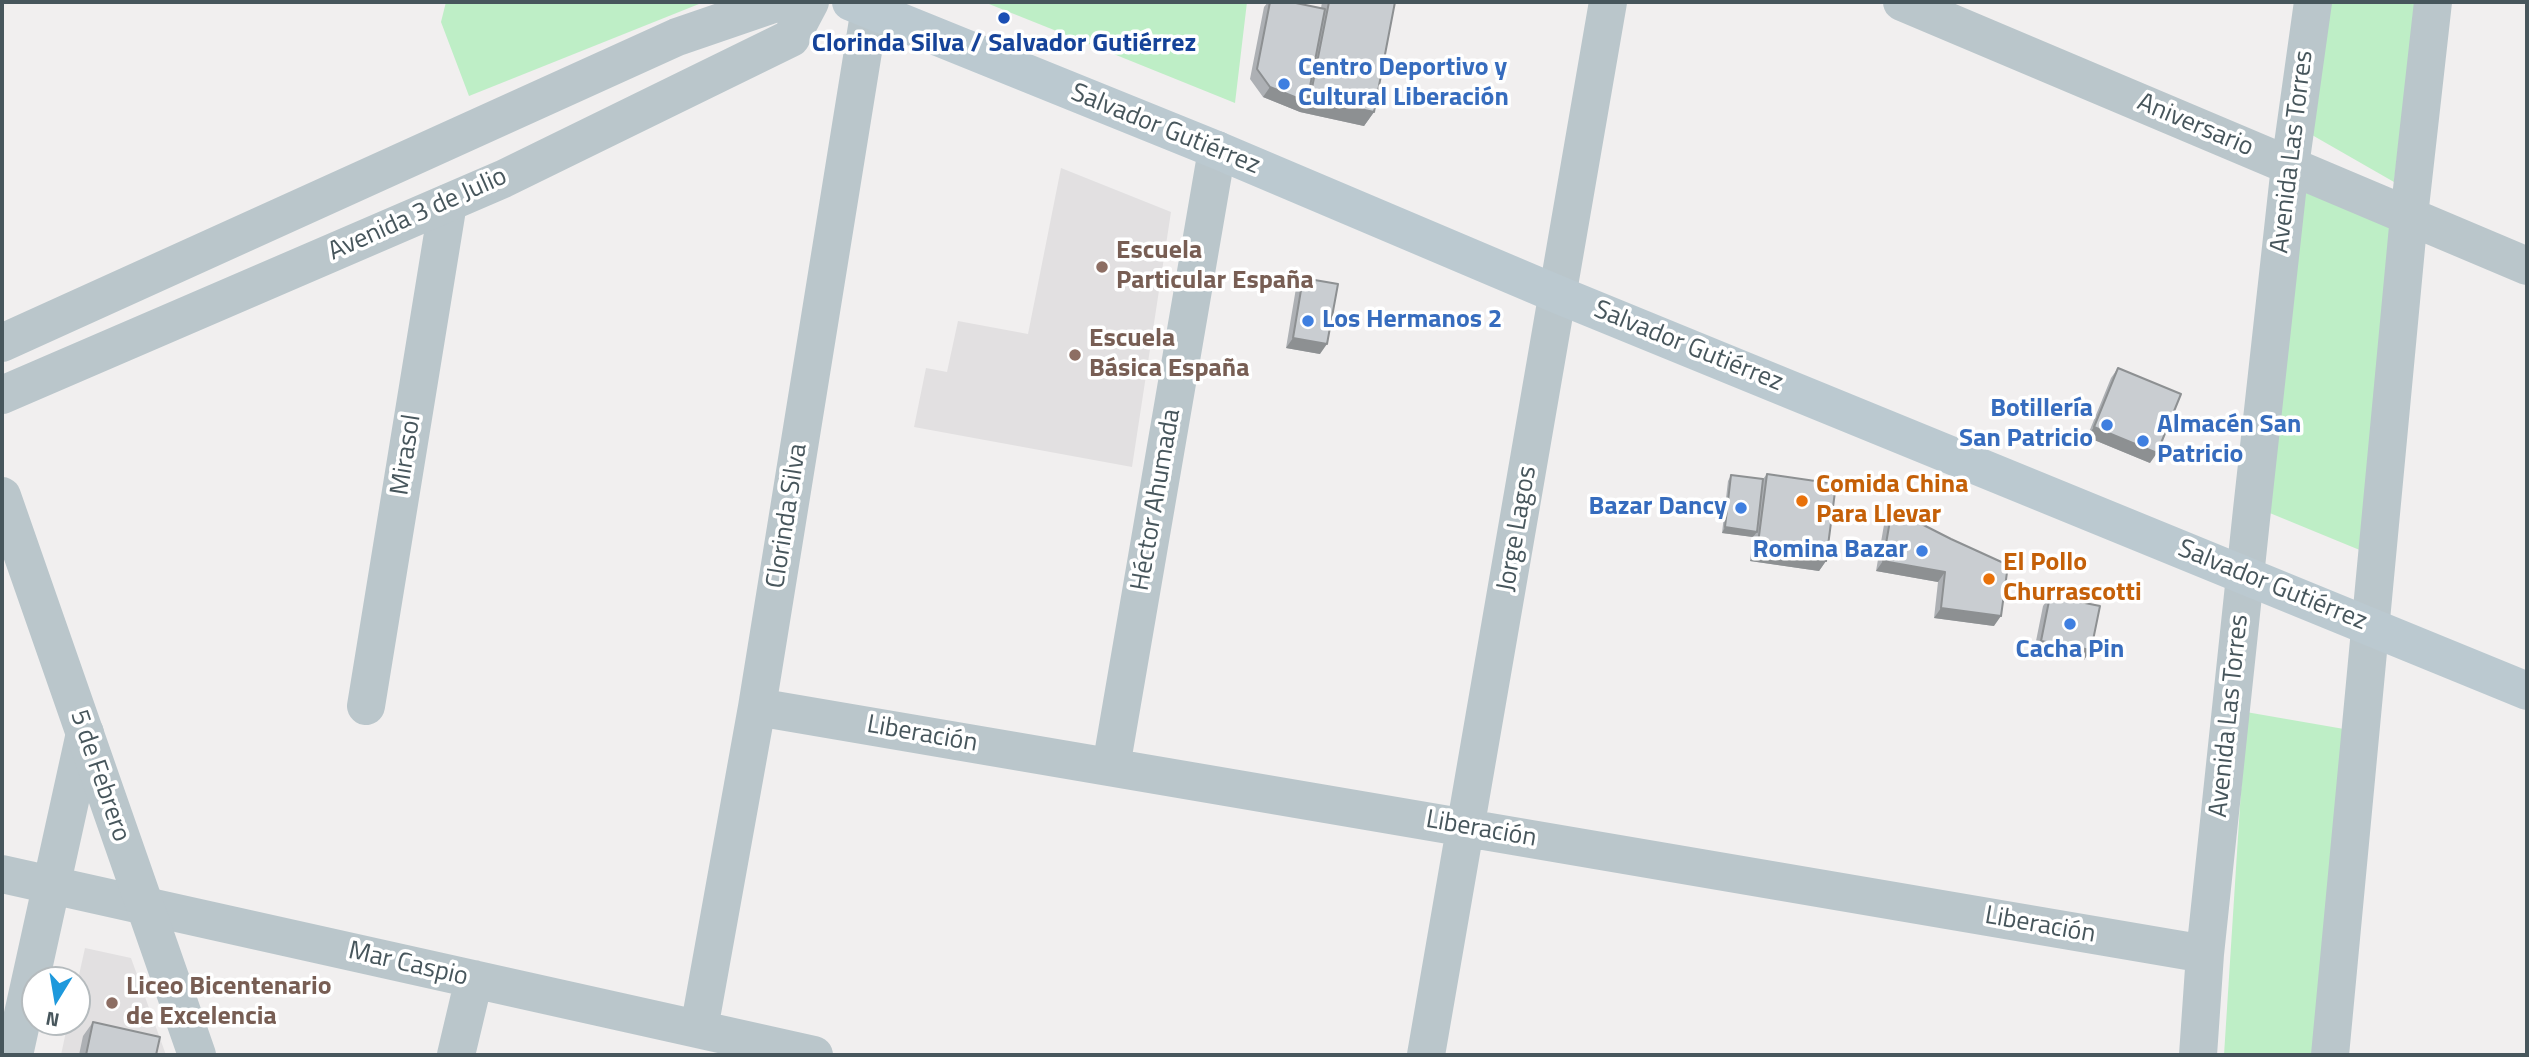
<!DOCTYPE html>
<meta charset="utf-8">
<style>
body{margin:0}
#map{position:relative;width:2529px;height:1057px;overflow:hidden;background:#f1efef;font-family:"Titillium Web",sans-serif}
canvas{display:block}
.frame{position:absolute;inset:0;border:4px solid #47565c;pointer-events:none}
.north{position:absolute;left:21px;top:966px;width:70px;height:70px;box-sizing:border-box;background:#fff;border:2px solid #b5bbbe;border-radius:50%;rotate:191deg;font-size:19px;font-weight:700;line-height:28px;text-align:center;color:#47565c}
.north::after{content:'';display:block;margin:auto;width:24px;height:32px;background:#1e99dc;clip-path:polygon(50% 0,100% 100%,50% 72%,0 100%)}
</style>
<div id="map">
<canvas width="2529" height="1057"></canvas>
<div class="frame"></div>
<div class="north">N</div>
</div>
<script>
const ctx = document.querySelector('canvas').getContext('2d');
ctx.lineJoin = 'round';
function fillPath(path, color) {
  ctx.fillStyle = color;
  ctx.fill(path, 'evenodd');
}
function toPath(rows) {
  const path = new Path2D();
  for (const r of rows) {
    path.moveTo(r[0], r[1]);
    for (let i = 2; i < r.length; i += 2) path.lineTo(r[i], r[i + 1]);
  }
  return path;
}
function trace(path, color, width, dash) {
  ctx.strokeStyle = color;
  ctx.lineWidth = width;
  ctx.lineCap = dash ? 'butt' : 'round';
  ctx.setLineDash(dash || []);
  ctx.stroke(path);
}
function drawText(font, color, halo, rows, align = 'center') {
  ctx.font = font + ' "Titillium Web",sans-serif';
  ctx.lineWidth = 7;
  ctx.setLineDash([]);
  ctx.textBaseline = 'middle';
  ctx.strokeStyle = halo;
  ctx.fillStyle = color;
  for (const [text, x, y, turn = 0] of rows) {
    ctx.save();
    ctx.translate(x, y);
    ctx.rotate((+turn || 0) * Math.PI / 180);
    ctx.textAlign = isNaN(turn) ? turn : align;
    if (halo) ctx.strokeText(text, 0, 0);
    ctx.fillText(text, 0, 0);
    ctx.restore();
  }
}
fillPath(toPath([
 [1061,168,1171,212,1132,467,914,427,926,368,947,372,958,321,1028,334],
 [85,948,131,958,166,1055,61,1055,68,1022,77,1022,77,984]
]), '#e2e0e1');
fillPath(toPath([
 [446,2,704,2,469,96,441,22],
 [984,2,1247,2,1235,103,1074,38],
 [2330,2,2416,2,2394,182,2312,135],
 [2294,185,2400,224,2367,553,2260,509],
 [2246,712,2344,729,2320,1055,2224,1055]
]), '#beeec6');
trace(toPath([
 [1902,2,2527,266],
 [366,706,448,203],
 [757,707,2205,954],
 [1111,767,1217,150],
 [2,874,814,1055],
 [699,1029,757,707,871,2],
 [14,1055,85,733],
 [456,1055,474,979],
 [1426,1055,1608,2],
 [2198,1055,2205,954,2252,510,2290,166,2313,2],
 [2330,1055,2409,216,2433,2]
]), '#bac6cb', 38);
trace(toPath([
 [2,343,677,37,779,2],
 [2,395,503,179,791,38,810,2],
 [2,496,197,1055]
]), '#bac6cb', 38);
trace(toPath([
 [851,2,1217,150,1559,295,2527,691]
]), '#bbc9d0', 38);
fillPath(toPath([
 [1268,2,1291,2,1321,8,1322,2,1395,2,1374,112,1364,126,1300,112,1263,97,1250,79,1264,7],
 [1303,278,1320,354,1286,348,1296,288],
 [2118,368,2150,463,2087,437,2111,378],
 [1767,474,1826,561,1819,571,1750,561,1753,537,1722,533,1728,481,1731,475,1763,479],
 [1892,509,1994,626,1934,618,1938,582,1876,571,1885,519],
 [2050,596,2084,660,2034,651,2043,606],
 [93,1022,156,1055,79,1055,83,1036]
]), '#adb0b4');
fillPath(toPath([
 [1270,87,1307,102,1300,112,1263,97],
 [1310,98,1374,112,1364,126,1300,112],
 [1293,338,1327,344,1320,354,1286,348],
 [2094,427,2157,453,2150,463,2087,437],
 [1725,527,1757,532,1753,537,1722,533],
 [1757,551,1826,561,1819,571,1750,561],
 [1883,561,1945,572,1938,582,1876,571],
 [1941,608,2001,616,1994,626,1934,618],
 [2041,641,2091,650,2084,660,2034,651]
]), '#8d9092');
const building = toPath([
 [1270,2,1291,2,1325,9,1307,102,1270,87,1257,69,1270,2],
 [1329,2,1395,2,1374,112,1310,98,1329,2],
 [1303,278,1338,284,1327,344,1293,338,1303,278],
 [2118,368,2181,394,2157,453,2094,427,2118,368],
 [1767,474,1836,484,1826,561,1757,551,1767,474],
 [1731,475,1763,479,1757,532,1725,527,1731,475],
 [1892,509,1951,539,2008,565,2001,616,1941,608,1945,572,1883,561,1892,509],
 [2050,596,2100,606,2091,650,2041,641,2050,596],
 [93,1022,160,1037,156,1055,86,1055,93,1022]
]);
fillPath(building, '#c9cdd1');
trace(building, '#8d9092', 2);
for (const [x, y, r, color] of [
 [1004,18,7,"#1a4fb4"],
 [1284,84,7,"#3f7fe0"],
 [1102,267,7,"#8d6e63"],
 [1308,321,7,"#3f7fe0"],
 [1075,355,7,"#8d6e63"],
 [2107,425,7,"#3f7fe0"],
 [2143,441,7,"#3f7fe0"],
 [1802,501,7,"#e8710a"],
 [1741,508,7,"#3f7fe0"],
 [1922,551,7,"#3f7fe0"],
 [1989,579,7,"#e8710a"],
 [2070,624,7,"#3f7fe0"],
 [112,1003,7,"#8d6e63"]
]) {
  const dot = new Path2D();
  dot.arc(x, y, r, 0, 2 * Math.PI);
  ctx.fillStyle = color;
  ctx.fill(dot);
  trace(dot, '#fff', 2.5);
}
drawText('bold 26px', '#164399', '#fff', [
 ["Clorinda Silva / Salvador Gutiérrez",1004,45]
]);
drawText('bold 26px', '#366cbe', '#fff', [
 ["Centro Deportivo y",1298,69],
 ["Cultural Liberación",1298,99],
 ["Los Hermanos 2",1322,321],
 ["Botillería",2093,410,"right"],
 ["San Patricio",2093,440,"right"],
 ["Almacén San",2157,426],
 ["Patricio",2157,456],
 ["Bazar Dancy",1727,508,"right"],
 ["Romina Bazar",1908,551,"right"],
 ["Cacha Pin",2070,651,"center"]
], 'left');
drawText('26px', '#47565c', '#fff', [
 ["Aniversario",2195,126,23],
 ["Salvador Gutiérrez",1165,130,22],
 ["Avenida Las Torres",2293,152,-83],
 ["Avenida 3 de Julio",418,215,-24],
 ["Salvador Gutiérrez",1688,347,22],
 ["Mirasol",407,455,-81],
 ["Héctor Ahumada",1157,500,-80],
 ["Clorinda Silva",788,516,-81],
 ["Jorge Lagos",1518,529,-80],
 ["Salvador Gutiérrez",2272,586,22],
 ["Avenida Las Torres",2230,716,-84],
 ["Liberación",922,735,10],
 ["5 de Febrero",99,776,71],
 ["Liberación",1481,830,10],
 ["Liberación",2040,926,10],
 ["Mar Caspio",408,965,13]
]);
drawText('bold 26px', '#785e54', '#fff', [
 ["Escuela",1116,252],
 ["Particular España",1116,282],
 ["Escuela",1089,340],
 ["Básica España",1089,370],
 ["Liceo Bicentenario",126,988],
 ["de Excelencia",126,1018]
], 'left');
drawText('bold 26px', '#c56008', '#fff', [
 ["Comida China",1816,486],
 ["Para Llevar",1816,516],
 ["El Pollo",2003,564],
 ["Churrascotti",2003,594]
], 'left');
</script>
